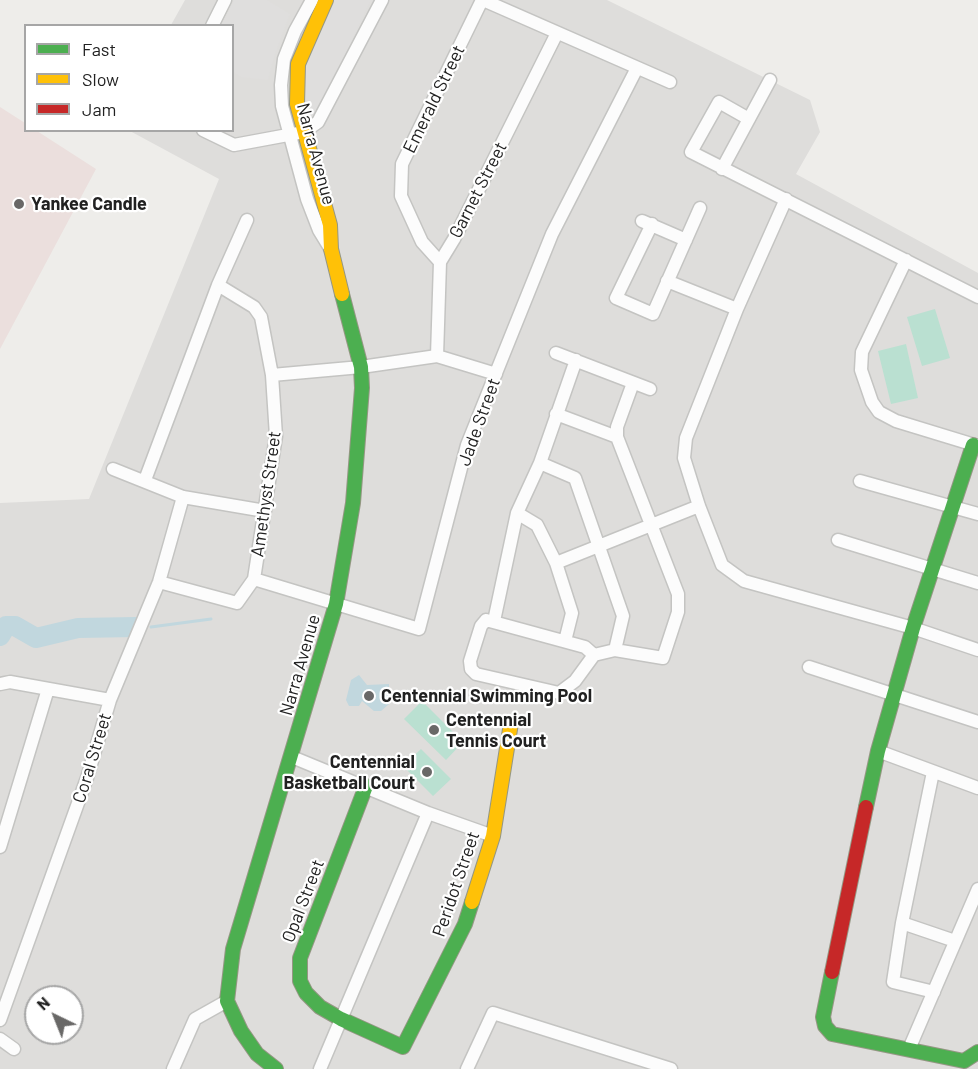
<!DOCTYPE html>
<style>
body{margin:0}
#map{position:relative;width:978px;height:1069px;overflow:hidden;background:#eeedea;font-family:Barlow,sans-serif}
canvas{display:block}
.legend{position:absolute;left:24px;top:24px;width:210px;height:108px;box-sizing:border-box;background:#fff;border:2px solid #a6a6a6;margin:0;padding:8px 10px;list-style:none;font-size:18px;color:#212121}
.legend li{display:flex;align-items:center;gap:12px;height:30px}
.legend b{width:30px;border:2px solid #a6a6a6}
.north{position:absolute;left:24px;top:985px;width:60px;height:60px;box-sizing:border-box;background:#fff;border:2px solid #a6a6a6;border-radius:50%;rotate:317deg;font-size:16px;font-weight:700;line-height:24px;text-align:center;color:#212121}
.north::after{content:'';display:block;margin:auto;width:21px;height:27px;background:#696867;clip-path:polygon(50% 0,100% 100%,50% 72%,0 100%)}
</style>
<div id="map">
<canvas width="978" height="1069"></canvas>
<ul class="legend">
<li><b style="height:8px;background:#4caf50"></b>Fast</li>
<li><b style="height:8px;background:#ffc107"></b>Slow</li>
<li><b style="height:8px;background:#c62828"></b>Jam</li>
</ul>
<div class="north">N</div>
</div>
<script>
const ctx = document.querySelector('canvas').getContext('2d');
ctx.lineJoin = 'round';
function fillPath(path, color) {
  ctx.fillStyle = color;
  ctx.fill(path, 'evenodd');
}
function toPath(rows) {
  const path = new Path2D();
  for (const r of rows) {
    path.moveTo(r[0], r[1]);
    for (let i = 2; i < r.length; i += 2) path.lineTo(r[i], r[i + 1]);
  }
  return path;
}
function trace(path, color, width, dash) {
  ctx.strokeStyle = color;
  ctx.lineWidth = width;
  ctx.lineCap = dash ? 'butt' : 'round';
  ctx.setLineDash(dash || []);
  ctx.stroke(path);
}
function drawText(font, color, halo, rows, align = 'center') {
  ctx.font = font + ' Barlow,sans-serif';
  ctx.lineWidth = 4.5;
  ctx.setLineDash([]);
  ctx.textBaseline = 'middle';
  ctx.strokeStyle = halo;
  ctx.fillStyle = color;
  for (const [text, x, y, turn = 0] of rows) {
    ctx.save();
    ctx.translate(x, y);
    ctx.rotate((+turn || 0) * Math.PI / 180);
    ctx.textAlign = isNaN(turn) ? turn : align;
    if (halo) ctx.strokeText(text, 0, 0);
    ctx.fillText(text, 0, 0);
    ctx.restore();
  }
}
fillPath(toPath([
 [185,0,607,0,810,100,820,132,796,174,978,273,978,1069,0,1069,0,503,89,499,219,179,130,131,232,130,232,26,171,25],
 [36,997,72,997,72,1033,36,1033]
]), '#dedddb');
fillPath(toPath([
 [0,107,25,123,26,130,37,131,96,169,0,349]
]), '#ebdfdd');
fillPath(toPath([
 [935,309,950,358,922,366,907,317],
 [906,344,918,398,891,404,878,351],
 [422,701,463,742,446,760,404,719],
 [421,749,451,779,433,796,403,766]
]), '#bae0d1');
fillPath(toPath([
 [234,0,267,0,290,14,274,57,268,80,241,77,233,72,232,26,221,25],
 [333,0,371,0,313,124,307,125,302,75]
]), '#dfdedd');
fillPath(toPath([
 [359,675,367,685,389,684,389,704,381,711,374,711,362,701,359,706,349,706,346,700,351,680]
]), '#c1d7de');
trace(toPath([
 [151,627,211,619]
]), '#c1d7de', 3);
trace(toPath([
 [0,636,6,626,15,626,36,638,78,628,136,627]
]), '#c1d7de', 20);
const street = toPath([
 [312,0,295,31,284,59,281,85,282,106,307,199,319,230,330,248],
 [483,0,670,82],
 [212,26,225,0],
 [749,119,719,102,691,152,978,297],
 [203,130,234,145,304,132,318,122,382,0],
 [722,169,770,80],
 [786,199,737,309,686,438,684,458,699,506,722,565,744,581,913,628,978,650],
 [642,221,686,240],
 [652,224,616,298,653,314,700,208],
 [906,260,862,352,861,370,872,402,879,412,896,421,978,446],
 [440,262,422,242,401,196,402,164,482,0],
 [667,281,737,309],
 [556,353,650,389],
 [437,356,440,262,454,239,557,33],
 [272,375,361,367,437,356,496,374],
 [556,414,617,437],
 [540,463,575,478,623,616,615,650],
 [113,469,183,497,265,511],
 [145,480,218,285,247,220],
 [860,481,978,514],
 [517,513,537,525,556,563,572,613,565,641],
 [838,540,978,583],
 [556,563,699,506],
 [254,579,419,629,467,445,552,234,637,68],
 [159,582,237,603,254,579,276,436,272,375,261,317,254,307,218,285],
 [486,620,585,647,594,655,575,681,559,693,476,674,471,669,470,661,481,626,486,620],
 [494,621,517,513,540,463,576,360],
 [594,655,615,650,663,658,678,612,678,594,617,437,617,427,633,383],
 [809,667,978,722],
 [0,684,10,682,110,700],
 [878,751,978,788],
 [292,757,428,813,493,836],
 [933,772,902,923,893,982,934,992],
 [0,847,48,689],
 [902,923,955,941],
 [0,1020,87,778,110,700,159,582,183,497],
 [0,1039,14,1049],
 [909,1049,978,889],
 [173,1069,195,1019,227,1001],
 [320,1069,428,813],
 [467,1069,493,1013,671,1069]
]);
const fast = toPath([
 [366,786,300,958,300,981,306,993,320,1007,341,1019,403,1047,465,924,472,902],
 [866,807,878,751,913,628,973,445],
 [832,972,823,1017,825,1026,832,1034,964,1061,978,1052],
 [276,1069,257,1054,241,1031,227,1001,233,949,336,604,353,503,362,388,361,367,342,294]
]);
const slow = toPath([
 [326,0,298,64,297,104,330,225,331,249,342,294],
 [472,902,493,836,511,723]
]);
const jam = toPath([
 [832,972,866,807]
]);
trace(street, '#c4c4c2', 15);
trace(fast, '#959784', 16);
trace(slow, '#959784', 16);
trace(jam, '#959784', 16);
trace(street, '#fcfcfc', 12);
trace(fast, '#4caf50', 14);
trace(slow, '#ffc107', 14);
trace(jam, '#c62828', 14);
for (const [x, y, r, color] of [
 [19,204,6,"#696867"],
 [369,696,6,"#696867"],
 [434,730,6,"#696867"],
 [427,772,6,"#696867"]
]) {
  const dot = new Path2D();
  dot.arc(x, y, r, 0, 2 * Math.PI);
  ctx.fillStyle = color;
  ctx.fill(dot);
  trace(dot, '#fff', 2);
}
drawText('18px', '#212121', '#fff', [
 ["Emerald Street",434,99,-64],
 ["Narra Avenue",316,154,75],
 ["Garnet Street",478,190,-63],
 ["Jade Street",479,422,-70],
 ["Amethyst Street",266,494,-82],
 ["Narra Avenue",300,665,-74],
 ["Coral Street",92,758,-73],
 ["Peridot Street",456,884,-71],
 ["Opal Street",303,901,-69]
]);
drawText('bold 18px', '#212121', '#fff', [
 ["Yankee Candle",31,204],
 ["Centennial Swimming Pool",381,696],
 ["Centennial",446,720],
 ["Tennis Court",446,741],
 ["Centennial",415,762,"right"],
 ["Basketball Court",415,783,"right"]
], 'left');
</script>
